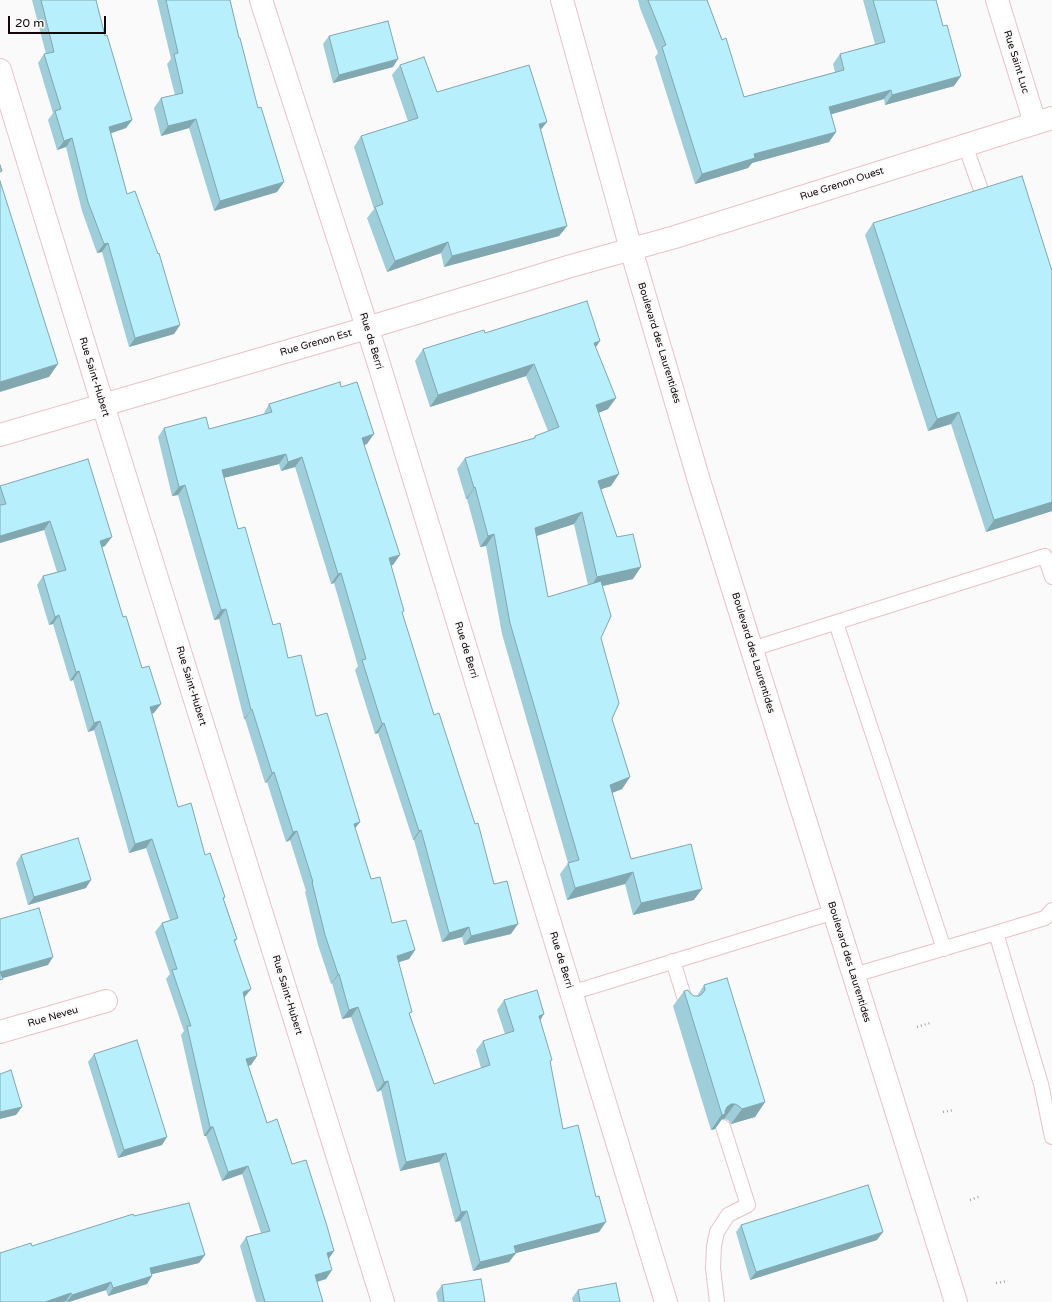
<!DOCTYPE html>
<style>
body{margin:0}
#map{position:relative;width:1052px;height:1302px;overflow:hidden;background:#fafafa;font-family:"Varela Round",sans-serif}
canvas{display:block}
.scale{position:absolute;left:8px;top:16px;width:98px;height:18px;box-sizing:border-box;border:2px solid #130709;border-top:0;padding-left:5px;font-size:12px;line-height:14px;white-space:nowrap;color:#130709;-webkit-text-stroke:3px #fafafa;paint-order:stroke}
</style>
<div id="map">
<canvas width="1052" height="1302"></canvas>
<div class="scale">20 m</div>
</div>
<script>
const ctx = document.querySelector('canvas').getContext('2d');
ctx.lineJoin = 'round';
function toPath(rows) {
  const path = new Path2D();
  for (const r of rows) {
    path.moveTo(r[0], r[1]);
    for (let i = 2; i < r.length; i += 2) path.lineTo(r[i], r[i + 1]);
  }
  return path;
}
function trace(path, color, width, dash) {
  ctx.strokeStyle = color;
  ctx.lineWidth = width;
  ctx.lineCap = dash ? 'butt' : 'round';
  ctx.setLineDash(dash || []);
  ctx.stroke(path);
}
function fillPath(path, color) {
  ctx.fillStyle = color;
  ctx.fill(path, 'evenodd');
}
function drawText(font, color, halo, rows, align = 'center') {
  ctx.font = font + ' "Varela Round",sans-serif';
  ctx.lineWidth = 3.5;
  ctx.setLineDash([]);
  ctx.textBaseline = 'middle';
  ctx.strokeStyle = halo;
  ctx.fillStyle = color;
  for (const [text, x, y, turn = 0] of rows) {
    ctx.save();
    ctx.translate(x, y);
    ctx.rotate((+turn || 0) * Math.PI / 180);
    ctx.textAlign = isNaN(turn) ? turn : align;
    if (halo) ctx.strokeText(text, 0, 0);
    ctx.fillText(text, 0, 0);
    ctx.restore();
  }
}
const lane = toPath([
 [965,145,980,187],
 [836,623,944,949],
 [752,649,1045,556,1052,577],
 [996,933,1045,918,1052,910],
 [673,961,686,1003],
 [854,975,996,933,1041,1084,1052,1137],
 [571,993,834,912],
 [717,1302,713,1268,714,1246,717,1232,728,1215,748,1205,723,1127]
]);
const street = toPath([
 [261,0,377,358,666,1302],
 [997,0,1035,123],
 [0,70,103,405,383,1302],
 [0,435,367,328,571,266,675,237,1052,118],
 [0,1032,106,1001]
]);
const secondary = toPath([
 [562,0,631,249,700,484,956,1302]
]);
trace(lane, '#e9c2c6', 16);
trace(street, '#e9c2c6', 24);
trace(secondary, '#e9c2c6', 24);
trace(toPath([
 [917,1027,930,1023],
 [943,1112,954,1110],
 [970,1200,981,1196],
 [996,1283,1008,1281]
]), '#a8a4a4', 2.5, [1, 3]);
trace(lane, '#fff', 14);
trace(street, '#fff', 22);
trace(secondary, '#fff', 22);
fillPath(toPath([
 [32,0,96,0,105,36,132,120,126,128,111,133,127,194,180,325,174,334,129,347,102,252,97,253,82,211,66,147,57,150,48,120,53,113,38,63,44,54,46,54],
 [157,0,230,0,239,38,277,192,214,211,189,128,161,136,154,108,161,98,175,95,167,64,171,59],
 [638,0,707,0,744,97,835,72,833,64,840,54,875,44,863,0,936,0,954,86,885,105,884,99,831,114,836,132,829,142,752,163,748,168,695,184,655,57,658,53,640,8],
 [329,36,393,67,333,83,323,44],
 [400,65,437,92,541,130,567,226,559,236,444,267,441,253,387,272,367,218,374,209,354,147,361,136,408,121,392,75],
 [873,223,1052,511,986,532,951,424,928,431,865,235],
 [485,333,595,348,616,398,608,409,598,413,611,486,601,489,617,537,633,579,603,586,601,638,612,719,630,777,622,789,612,793,631,859,694,900,633,915,625,884,567,900,560,874,568,863,502,634,486,546,480,547,467,499,466,499,457,469,465,458,533,439,535,436,548,431,526,376,430,407,415,361,423,349],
 [574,524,588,585,548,597,537,536],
 [341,387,367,444,364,445,393,565,391,565,402,614,434,715,494,884,511,934,464,945,462,937,442,942,414,840,413,840,378,733,375,734,355,670,358,666,334,583,331,584,295,467,281,471,279,464,224,478,238,529,273,625,316,716,355,829,371,879,392,923,415,950,409,959,398,962,410,1015,434,1084,481,1068,476,1050,483,1041,505,1034,497,1010,504,1000,540,1021,550,1063,563,1129,599,1232,516,1253,509,1262,473,1271,460,1221,455,1222,439,1162,400,1171,381,1090,377,1092,351,1017,342,1019,332,983,331,984,318,945,305,892,306,891,290,840,286,842,267,782,265,783,245,719,244,719,219,619,214,620,178,495,172,496,158,437,164,428,209,429,263,415,269,404],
 [0,486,105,546,102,547,123,617,154,713,151,714,178,807,205,855,225,897,224,900,237,939,235,942,244,998,257,1056,251,1065,248,1066,267,1123,292,1164,329,1259,326,1279,317,1282,323,1302,256,1302,240,1246,246,1237,261,1233,242,1174,222,1181,206,1136,204,1136,181,1035,184,1031,166,979,170,974,155,932,162,923,170,920,146,848,129,853,94,730,88,732,73,680,70,681,53,624,49,625,37,585,43,576,57,572,44,530,0,543],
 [21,855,86,888,28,905,16,863],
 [704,985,765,1102,755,1117,731,1124,728,1120,724,1119,722,1119,715,1129,711,1130,673,1006,684,991,694,996,697,996],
 [94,1054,162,1145,118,1158,88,1062],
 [134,1216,199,1263,152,1274,147,1284,108,1296,106,1290,69,1302,66,1302,66,1301,64,1302,0,1302,32,1246],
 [741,1225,877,1240,750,1280,736,1232],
 [442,1285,485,1302,438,1302,436,1293],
 [578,1290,620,1302,573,1302,572,1298]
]), '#9eced9');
fillPath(toPath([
 [398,59,393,67,333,83,339,75],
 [961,76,954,86,885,105,892,95],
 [891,90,884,99,822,117,829,107],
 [196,119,189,128,161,136,168,126],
 [132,120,126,128,103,136,109,127],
 [547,122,539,132,539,124],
 [836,132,829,142,752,163,748,168,695,184,702,174,754,154],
 [72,138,66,147,57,150,64,141],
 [284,182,277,192,214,211,220,201],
 [567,226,559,236,444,267,452,256],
 [448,242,441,253,387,272,395,261],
 [108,243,102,252,97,253,104,244],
 [180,325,174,334,129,347,135,338],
 [600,341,592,353,594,343],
 [58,364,49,377,0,392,0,382],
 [534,364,526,376,430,407,438,395],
 [616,398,608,409,588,417,596,405],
 [959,412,951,424,928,431,937,419],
 [374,434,367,444,355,448,362,438],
 [286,454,279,464,215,480,222,470],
 [302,457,295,467,281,471,288,462],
 [619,474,611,486,590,493,598,481],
 [185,485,178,495,172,496,179,487],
 [475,487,467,499,466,499,474,488],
 [1052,502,1052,511,986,532,994,520],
 [582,512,574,524,527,539,535,528],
 [50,521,44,530,0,543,0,536],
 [494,534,486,546,480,547,488,536],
 [112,537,105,546,94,550,100,541],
 [400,555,393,565,383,568,389,558],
 [641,567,633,579,589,589,597,577],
 [341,573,334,583,331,584,338,574],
 [226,609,219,619,214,620,221,610],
 [59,615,53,624,49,625,55,617],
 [79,671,73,680,70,681,76,672],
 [161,704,154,713,143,716,150,707],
 [252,709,245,719,244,719,251,710],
 [100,721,94,730,88,732,94,723],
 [384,723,378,733,375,734,382,724],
 [274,772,267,782,265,783,272,773],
 [630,777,622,789,602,797,610,785],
 [360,822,353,831,354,824],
 [421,830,414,840,413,840,419,831],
 [297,831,290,840,286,842,293,832],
 [152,839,146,848,129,853,135,844],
 [633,872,625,884,567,900,575,888],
 [91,880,86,888,28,905,34,897],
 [702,889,694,900,633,915,641,903],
 [518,924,511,934,464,945,471,936],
 [469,927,462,937,442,942,449,933],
 [415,950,409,959,390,965,397,956],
 [53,957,48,965,0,979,0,972],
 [338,974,339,974,332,983,331,984],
 [251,989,244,998,243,992],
 [358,1007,351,1017,342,1019,349,1010],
 [544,1014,538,1024,539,1016],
 [257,1056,251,1065,239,1068,246,1059],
 [388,1081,381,1090,377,1092,384,1082],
 [765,1102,755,1117,731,1124,742,1109],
 [731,1104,735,1104,724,1119,722,1119,715,1129,711,1130,727,1107],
 [22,1107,16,1115,0,1119,0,1112],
 [210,1127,213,1127,206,1136,204,1136],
 [167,1137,162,1145,118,1158,124,1150],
 [446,1153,439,1162,400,1171,406,1162],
 [248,1166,242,1174,222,1181,228,1172],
 [467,1211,460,1221,455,1222,461,1212],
 [606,1222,599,1232,516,1253,509,1262,473,1271,480,1262,514,1246],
 [883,1232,877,1240,750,1280,756,1272],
 [334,1251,328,1260,327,1253],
 [205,1255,199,1263,144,1276,150,1268],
 [332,1270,326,1279,309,1284,315,1275],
 [152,1276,147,1284,108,1296,113,1288],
 [111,1282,106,1290,69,1302,67,1302,72,1295],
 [71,1293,66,1301,64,1302,45,1302]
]), '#81a7b0');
const building = toPath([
 [41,0,96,0,105,36,107,35,132,120,109,127,127,194,135,191,158,254,159,253,180,325,135,338,108,243,104,244,88,202,72,138,64,141,55,111,61,109,44,54,54,52,41,0],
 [166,0,230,0,239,38,240,38,258,108,261,107,284,182,220,201,196,119,168,126,161,98,183,93,174,54,178,53,166,0],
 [648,0,707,0,722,40,726,38,744,97,844,70,840,54,885,42,873,0,936,0,943,26,947,25,961,76,892,95,891,90,829,107,836,132,754,154,755,158,702,174,662,47,666,45,648,0],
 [388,21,398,59,339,75,329,36,388,21],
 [424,57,437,92,529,65,547,122,539,124,567,226,452,256,448,242,395,261,375,207,383,204,361,136,418,118,400,65,424,57],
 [0,165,2,171,0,172,0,165],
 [1022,176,1052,271,1052,502,994,520,959,412,937,419,873,223,1022,176],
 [0,181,58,364,0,382,0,181],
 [587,301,600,341,594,343,616,398,596,405,619,474,598,481,617,537,633,534,641,567,597,577,582,512,535,528,548,597,601,581,611,616,601,638,619,703,612,719,630,777,610,785,631,859,691,844,702,889,641,903,633,872,575,888,568,863,579,860,510,623,494,534,488,536,475,487,474,488,465,458,535,438,535,436,559,427,534,364,438,395,423,349,484,330,485,333,587,301],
 [340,382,341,387,357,382,374,434,362,438,400,555,389,558,404,611,402,612,434,715,439,713,475,824,478,823,494,884,507,881,518,924,471,936,469,927,449,933,421,830,419,831,384,723,382,724,362,660,366,659,341,573,338,574,302,457,288,462,286,454,222,470,238,529,245,527,273,625,280,623,288,658,301,655,316,716,327,713,360,822,354,824,371,879,380,877,392,923,406,920,415,950,397,956,412,1012,409,1013,434,1084,490,1065,483,1041,514,1031,504,1000,537,990,544,1014,539,1016,552,1060,550,1061,563,1129,578,1125,596,1197,599,1196,606,1222,514,1246,516,1253,480,1262,467,1211,461,1212,446,1153,406,1162,388,1081,384,1082,358,1007,349,1010,339,974,338,974,325,935,312,882,313,882,297,831,293,832,274,772,272,773,252,709,251,710,226,609,221,610,185,485,179,487,164,428,206,417,209,429,272,412,269,404,340,382],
 [88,459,112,537,100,541,123,617,126,616,142,668,149,666,161,704,150,707,178,807,191,803,205,855,210,853,225,897,223,898,237,939,234,940,251,989,243,992,257,1056,246,1059,267,1123,277,1119,292,1164,306,1160,327,1226,334,1251,327,1253,332,1270,315,1275,323,1302,265,1302,246,1237,270,1231,248,1166,228,1172,213,1127,210,1127,187,1026,191,1026,172,970,177,969,162,923,178,918,152,839,135,844,100,721,94,723,79,671,76,672,59,615,55,617,43,576,66,570,50,521,0,536,0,505,6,504,0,486,88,459],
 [78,838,91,880,34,897,21,855,78,838],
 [39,908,53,957,0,972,3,979,0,980,0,919,39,908],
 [727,978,765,1102,742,1109,739,1106,735,1104,731,1104,727,1107,725,1111,725,1114,722,1115,684,991,688,990,691,994,694,996,699,996,702,994,705,990,704,985,727,978],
 [137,1040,167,1137,124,1150,94,1054,137,1040],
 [11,1070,22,1107,0,1112,0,1074,11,1070],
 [868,1185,883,1232,756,1272,741,1225,868,1185],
 [189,1203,205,1255,150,1268,152,1276,113,1288,111,1282,72,1295,71,1293,45,1302,0,1302,0,1253,31,1243,32,1246,133,1214,134,1216,189,1203],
 [481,1279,485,1302,444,1302,442,1285,481,1279],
 [616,1283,620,1302,580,1302,578,1290,616,1283]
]);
fillPath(building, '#b8effc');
trace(building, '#81a7b0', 1);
drawText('10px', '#130709', '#fafafa', [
 ["Rue Saint Luc",1016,62,73],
 ["Rue Grenon Ouest",842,184,-18],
 ["Rue de Berri",371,341,73],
 ["Rue Grenon Est",316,343,-16],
 ["Boulevard des Laurentides",659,343,73],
 ["Rue Saint-Hubert",94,377,73],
 ["Rue de Berri",466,650,73],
 ["Boulevard des Laurentides",753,653,73],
 ["Rue Saint-Hubert",191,686,73],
 ["Rue de Berri",561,960,73],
 ["Boulevard des Laurentides",849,962,73],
 ["Rue Saint-Hubert",287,995,73],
 ["Rue Neveu",53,1017,-16]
]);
</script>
